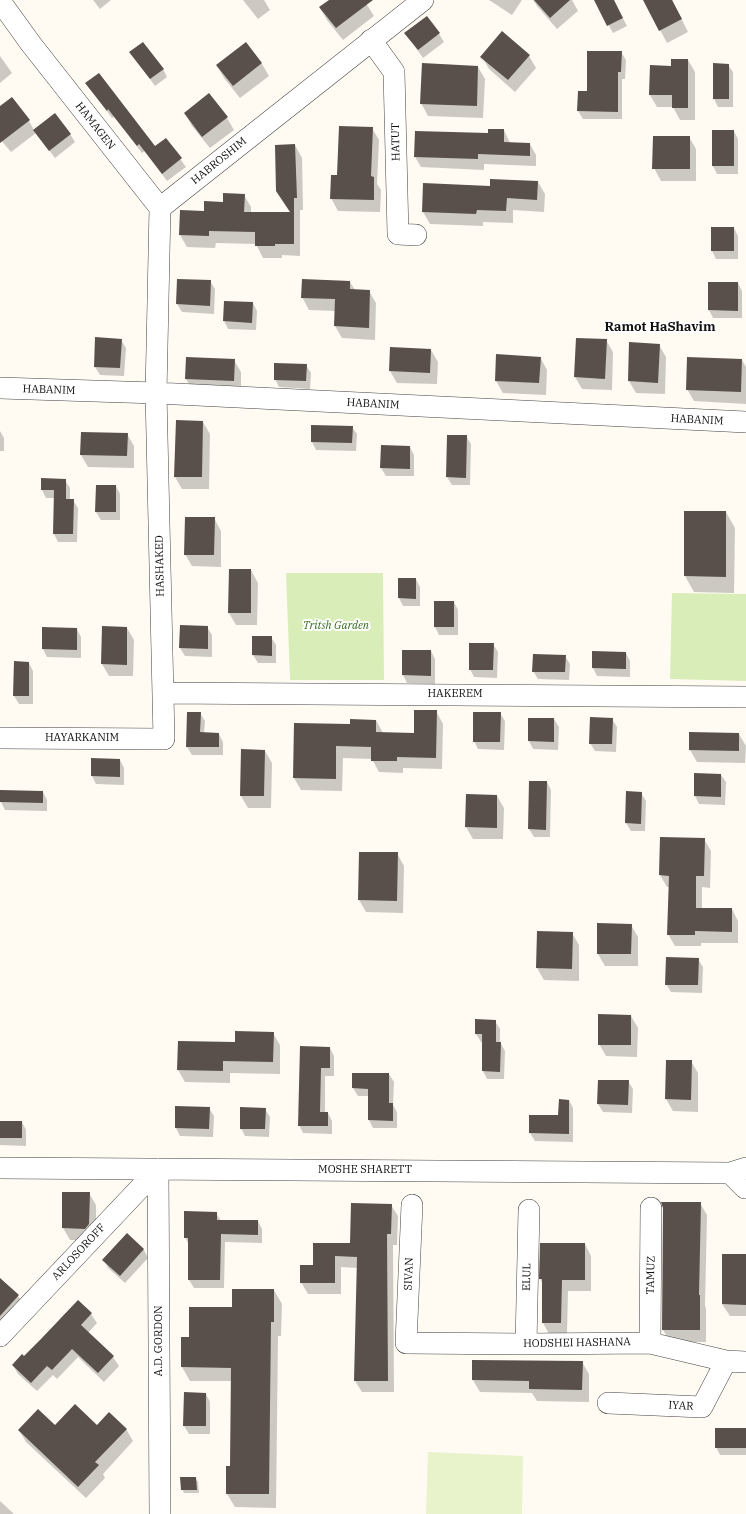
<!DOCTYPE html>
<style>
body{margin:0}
canvas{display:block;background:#fffbf3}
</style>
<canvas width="746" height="1514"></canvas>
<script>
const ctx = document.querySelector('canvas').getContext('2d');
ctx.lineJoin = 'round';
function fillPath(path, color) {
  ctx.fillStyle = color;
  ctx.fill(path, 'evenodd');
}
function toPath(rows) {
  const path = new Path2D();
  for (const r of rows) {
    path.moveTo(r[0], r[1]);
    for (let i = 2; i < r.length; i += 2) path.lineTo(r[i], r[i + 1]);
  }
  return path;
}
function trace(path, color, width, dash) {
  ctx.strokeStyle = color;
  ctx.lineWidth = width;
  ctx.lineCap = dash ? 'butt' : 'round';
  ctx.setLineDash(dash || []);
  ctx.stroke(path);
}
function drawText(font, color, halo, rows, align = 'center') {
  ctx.font = font + ' "IBM Plex Serif",serif';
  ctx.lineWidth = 4;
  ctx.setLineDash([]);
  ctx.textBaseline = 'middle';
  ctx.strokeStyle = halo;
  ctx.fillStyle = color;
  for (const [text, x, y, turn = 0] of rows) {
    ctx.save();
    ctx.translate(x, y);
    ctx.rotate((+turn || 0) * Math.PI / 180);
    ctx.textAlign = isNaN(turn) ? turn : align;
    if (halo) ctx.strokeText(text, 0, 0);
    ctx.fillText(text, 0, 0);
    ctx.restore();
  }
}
fillPath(toPath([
 [286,573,383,573,384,680,290,680],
 [672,593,746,594,746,681,670,679]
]), '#d9edb9');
fillPath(toPath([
 [428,1452,523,1456,522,1514,426,1514]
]), '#e9f3cb');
fillPath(toPath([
 [93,0,111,0,100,9],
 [243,0,264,0,270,10,258,19],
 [330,0,364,0,374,16,343,40,327,20,320,8],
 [489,0,522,0,512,15],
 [533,0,572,0,578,11,557,29,537,6],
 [595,0,613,0,627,26,613,33],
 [644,0,672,0,688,32,667,43],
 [406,34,439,34,444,42,423,58],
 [246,44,262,64,269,76,240,98,224,78,217,66],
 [621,52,626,60,625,79,622,79,622,119,583,119,578,111,579,92,588,92],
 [131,53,163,69,167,77,155,86],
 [0,56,12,73,0,83],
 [529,56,536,68,515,92,489,69,482,57],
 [688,60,695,72,695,120,680,120,673,107,657,107,650,95,672,67],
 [728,65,733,72,733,107,718,107,714,99],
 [478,67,485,79,483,118,428,116,421,103],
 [87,84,155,148,166,139,186,167,167,181,145,151,142,153,114,117,112,118],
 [0,108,29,121,34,130,70,134,75,142,55,158,36,133,11,152,0,139],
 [185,113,227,118,234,130,210,148,192,126],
 [372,128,379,140,377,184,381,190,380,212,338,211,331,198,337,176],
 [504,130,510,143,530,144,536,155,536,166,484,164,484,170,421,167,415,157],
 [734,131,738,139,738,174,717,174,713,166],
 [689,137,696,149,696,181,661,181,654,168],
 [295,145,302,158,303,210,300,210,300,256,282,255,282,258,263,258,256,244,216,243,215,248,187,247,180,235,204,212,244,195,251,207,251,213,291,213],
 [538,182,545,194,544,212,513,210,513,223,483,222,483,226,430,224,423,212,491,187],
 [734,228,738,236,738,259,716,259,712,251],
 [178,280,210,281,215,289,214,314,182,312,177,304],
 [350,282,355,290,369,291,376,303,375,340,342,338,335,326,335,311,309,310,302,297],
 [738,283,742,291,742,318,713,318,709,310],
 [225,302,253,303,257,311,256,330,228,329,224,321],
 [577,339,606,340,613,352,612,390,582,389,575,377],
 [121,340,126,348,124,376,100,375,95,367],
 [630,343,659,345,666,357,665,394,636,393,629,381],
 [431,350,438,362,437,384,397,383,390,371],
 [540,357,547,370,546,395,503,393,496,381],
 [234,360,241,372,241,393,193,391,186,379],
 [742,360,746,367,746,404,694,401,687,389],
 [306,365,311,373,310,389,279,387,275,379],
 [203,422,210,434,209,489,182,489,175,477],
 [352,427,357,434,356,451,316,450,312,442],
 [0,431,4,438,4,451,0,451],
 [82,433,127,434,134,446,134,468,88,467,81,455],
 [448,436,466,436,471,444,470,485,452,485,447,477],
 [410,447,414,455,414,476,386,476,381,468],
 [65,480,70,488,70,500,73,500,78,508,77,542,58,542,54,534,54,498,46,498,42,490],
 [116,486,120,494,120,520,101,520,96,512],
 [685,512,726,512,735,528,734,593,694,592,685,576],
 [214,518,221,531,221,567,192,566,185,554],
 [251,570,258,583,257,625,236,625,229,613],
 [416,579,420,587,420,606,403,606,399,598],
 [454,602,458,610,458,635,439,635,435,627],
 [181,626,207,627,212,635,212,657,185,656,180,648],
 [43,628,77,629,81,637,81,658,47,657,43,649],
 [127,628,134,640,133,676,109,676,102,664],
 [253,637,271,637,276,645,276,663,258,663,253,655],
 [493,644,498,652,497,678,474,677,470,669],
 [403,651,431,651,435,659,435,684,407,683,403,675],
 [626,653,630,661,630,677,597,676,593,668],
 [565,656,570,664,569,680,538,679,533,671],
 [29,663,33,671,33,704,19,704,14,696],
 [436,711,443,724,442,769,403,768,403,773,379,772,372,759,343,758,342,791,301,790,294,778,351,725,376,720,383,733,415,734],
 [200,713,205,721,204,733,219,734,223,742,223,755,192,755,187,747],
 [500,713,505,721,504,750,478,749,474,741],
 [529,719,554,719,559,727,558,750,533,749,529,741],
 [612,719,617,727,616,752,595,751,590,743],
 [690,733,739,734,746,746,745,763,697,762,690,750],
 [265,751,272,763,271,808,248,808,241,796],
 [92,759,120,760,124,768,124,785,96,784,92,776],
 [695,774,721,775,726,782,725,805,699,804,695,796],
 [530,782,547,782,551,790,550,837,534,837,529,829],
 [1,791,43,792,47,800,47,811,5,810,1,802],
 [627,792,641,793,646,801,645,831,631,831,626,823],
 [497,796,504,808,503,839,473,839,466,827],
 [704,839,711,851,710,888,702,887,702,909,732,909,738,921,738,943,701,943,701,946,675,946,668,934,670,887,667,887,660,875],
 [397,853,404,866,403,913,366,912,359,900],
 [631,925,638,937,638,966,605,966,598,954],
 [572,933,579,945,579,981,544,980,537,968],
 [698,959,703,967,702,993,671,992,666,984],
 [631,1016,638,1028,637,1057,606,1056,599,1044],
 [495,1021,500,1029,500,1042,505,1051,504,1079,487,1079,483,1071,483,1042,481,1042,476,1034],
 [273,1033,280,1045,280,1074,230,1073,230,1083,185,1082,178,1070,179,1042,236,1043],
 [301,1047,330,1048,334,1056,334,1076,325,1076,325,1113,328,1113,332,1121,332,1134,303,1133,299,1125],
 [691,1061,698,1073,698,1112,673,1111,666,1099],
 [353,1074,389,1074,394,1082,393,1105,397,1112,397,1128,373,1128,369,1120,369,1096,358,1096,353,1088],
 [628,1081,633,1089,632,1113,603,1112,598,1104],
 [569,1100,573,1108,573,1142,535,1141,530,1133,559,1116],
 [176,1107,209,1108,214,1116,213,1137,180,1136,176,1128],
 [265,1109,270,1117,269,1137,245,1136,241,1128],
 [0,1122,22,1122,26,1130,26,1146,0,1145],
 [63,1193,89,1193,96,1205,96,1237,92,1241,70,1240,63,1228],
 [700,1203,707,1215,705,1306,706,1308,706,1342,670,1342,663,1330],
 [391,1205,398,1216,397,1245,393,1245,394,1392,362,1392,355,1381,358,1268,341,1267,341,1294,308,1294,301,1282,314,1266,351,1244],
 [216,1213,221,1221,258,1221,262,1229,262,1243,225,1242,224,1288,194,1288,189,1280,189,1245,185,1237],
 [127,1235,144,1250,148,1258,125,1283,108,1268,104,1260],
 [541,1244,585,1244,591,1256,591,1291,568,1291,567,1334,549,1334,543,1323,543,1284,540,1279],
 [746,1255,746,1316,730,1316,722,1304],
 [0,1279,18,1296,23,1304,4,1324,0,1320],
 [274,1290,282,1304,281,1336,278,1336,276,1508,235,1507,227,1494,231,1467,232,1381,190,1381,182,1367,182,1338,190,1338,233,1308],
 [78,1301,91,1314,97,1323,88,1333,113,1357,119,1366,104,1382,78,1357,57,1379,53,1375,37,1391,18,1374,13,1365,24,1357],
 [473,1361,582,1362,589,1374,589,1402,537,1401,532,1393,480,1392,473,1380],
 [206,1394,210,1402,210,1434,189,1434,184,1426],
 [55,1426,97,1426,126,1429,133,1441,103,1474,105,1478,86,1498,26,1442,19,1430],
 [746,1429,746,1455,720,1455,716,1447],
 [195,1478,198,1482,199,1493,184,1493,182,1489],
 [0,1501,14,1514,0,1514]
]), '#0003');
fillPath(toPath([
 [329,0,373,0,336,28,319,7],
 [534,0,570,0,550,18],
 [594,0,614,0,623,18,607,26],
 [643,0,672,0,682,19,659,31],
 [427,16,440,33,418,50,404,33],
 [502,31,530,55,508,80,480,57],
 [143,42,164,69,150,79,129,52],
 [246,42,262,63,233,86,216,65],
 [587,51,622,51,621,72,618,72,618,112,577,111,578,91,587,91],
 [671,59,688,59,688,108,672,108,672,95,649,95,650,65,671,66],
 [422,63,478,66,477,106,420,104],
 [713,63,729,64,729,99,713,99],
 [99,73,155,146,166,138,182,158,162,174,139,144,137,146,108,109,107,111,85,83],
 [209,93,228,117,202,137,184,113],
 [12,97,30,120,0,143,0,106],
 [55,113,71,134,49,151,33,130],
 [339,126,373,127,371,176,374,177,374,200,330,199,331,175,337,175],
 [488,129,504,129,504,142,530,143,530,156,478,154,478,159,414,157,415,131,488,133],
 [712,130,734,130,734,166,712,166],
 [653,136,690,136,690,169,652,169],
 [295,144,297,198,294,198,294,244,275,244,275,246,255,246,255,232,209,231,209,236,179,235,180,210,204,211,204,201,223,202,223,193,245,194,244,212,290,212,276,191,275,145],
 [490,179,538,181,537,200,507,198,506,211,477,210,476,214,422,212,423,183,490,186],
 [711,227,734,227,734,251,711,251],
 [177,279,211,280,210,306,176,304],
 [302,279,350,281,350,289,370,290,369,328,334,326,335,299,301,298],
 [708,282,738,282,738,311,708,310],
 [224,301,253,302,252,323,223,321],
 [95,337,122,339,120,368,94,367],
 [576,338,607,339,605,379,574,377],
 [629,342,660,344,658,383,628,381],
 [390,347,431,349,430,373,389,371],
 [496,354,541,357,539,383,495,381],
 [186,357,235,359,234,381,185,379],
 [687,357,742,359,741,392,686,390],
 [274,363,307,364,306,381,274,380],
 [176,420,203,421,202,477,174,477],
 [311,425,353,426,352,443,311,442],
 [81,432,128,433,127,456,80,455],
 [447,435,467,435,466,478,446,477],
 [381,445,410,446,410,469,380,468],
 [41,478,66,479,66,499,74,499,73,534,53,534,54,490,41,490],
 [96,485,116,485,116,512,95,512],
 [684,511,726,511,726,577,684,576],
 [185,517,215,517,214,555,184,555],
 [229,569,251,569,251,613,228,613],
 [398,578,416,578,416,599,398,598],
 [434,601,454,601,454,627,434,627],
 [180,625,208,626,208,649,179,648],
 [102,626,127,627,127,665,101,664],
 [42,627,77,628,77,650,42,649],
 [252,636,272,636,272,656,252,655],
 [469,643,494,643,493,670,469,670],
 [402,650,431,650,431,676,402,675],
 [592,651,626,652,626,669,592,668],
 [533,654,566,655,565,672,532,672],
 [14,661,29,662,29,696,13,696],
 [414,710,437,710,436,758,397,757,397,761,371,761,371,747,336,746,336,779,293,778,294,723,350,724,350,719,376,720,376,732,414,733],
 [187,712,201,712,200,732,219,733,219,747,186,747],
 [473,712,501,712,500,742,473,742],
 [590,717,613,718,612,744,589,744],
 [528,718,554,718,554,742,528,741],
 [689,732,739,733,739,751,689,750],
 [241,749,265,750,264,796,240,796],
 [91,758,120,759,120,777,91,776],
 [694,773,721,774,721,797,694,796],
 [529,781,547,781,546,830,528,829],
 [0,790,43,791,43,803,0,802],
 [626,791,642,792,641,824,625,823],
 [466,794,497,795,497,828,465,827],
 [660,837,705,838,704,876,696,876,696,908,732,908,732,932,695,931,695,935,667,935,669,876,659,875],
 [359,852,398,852,397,901,358,900],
 [597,923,632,924,631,954,597,954],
 [537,931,573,932,572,969,536,968],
 [666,957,699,958,698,985,665,985],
 [598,1014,631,1015,631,1045,598,1045],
 [475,1019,496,1020,496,1042,501,1042,500,1072,482,1071,482,1034,475,1034],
 [235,1031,274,1032,273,1062,223,1061,223,1071,177,1070,178,1041,235,1042],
 [300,1046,330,1047,330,1068,321,1068,320,1112,328,1112,328,1126,298,1126],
 [666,1060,692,1060,691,1100,665,1099],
 [352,1073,389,1073,389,1103,393,1103,393,1121,368,1120,368,1089,352,1088],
 [598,1080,629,1080,628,1105,597,1104],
 [559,1099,569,1100,569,1134,529,1133,529,1115,558,1115],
 [175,1106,210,1107,209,1129,175,1128],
 [240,1107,266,1108,265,1129,240,1129],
 [0,1121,22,1121,22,1138,0,1138],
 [62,1192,90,1192,89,1224,85,1229,62,1228],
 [661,1202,701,1202,699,1295,700,1295,700,1330,662,1330,663,1208],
 [351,1203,392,1204,391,1234,387,1234,388,1381,354,1381,357,1257,335,1256,335,1283,300,1283,300,1265,313,1265,313,1243,350,1243],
 [184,1211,217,1212,217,1220,258,1220,258,1235,221,1234,220,1280,188,1280,188,1238,184,1238],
 [127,1233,144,1249,120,1276,102,1260],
 [540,1243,585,1243,585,1280,562,1280,561,1323,542,1323,542,1279,539,1279],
 [722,1254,746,1254,746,1305,722,1304],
 [0,1278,19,1295,0,1316],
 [232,1289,274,1289,274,1322,271,1322,269,1494,226,1494,226,1466,230,1466,231,1368,181,1367,181,1337,189,1337,189,1307,232,1307],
 [78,1300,92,1313,81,1325,114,1356,98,1373,72,1349,52,1370,47,1366,31,1383,12,1365,22,1354,24,1356,41,1339],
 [472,1360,583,1361,582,1390,529,1389,529,1381,472,1380],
 [184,1392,206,1393,206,1426,183,1426],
 [75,1404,97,1425,109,1412,127,1429,95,1462,99,1465,78,1487,18,1430,38,1409,55,1425],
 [715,1428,746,1428,746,1448,715,1448],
 [180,1477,196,1477,197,1490,181,1490]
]), '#594f4b');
const minor = toPath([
 [0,1,31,44,160,208],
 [371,40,394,72,398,234,416,235],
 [0,388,156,393,746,422],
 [163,693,746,697],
 [0,738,164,739,156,393,160,208,423,0],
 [0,1168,730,1173,746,1168],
 [158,1169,160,1514],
 [730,1173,745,1188],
 [412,1205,406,1343,526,1344,650,1343,726,1361,746,1362],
 [0,1336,158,1169],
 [650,1343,651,1208],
 [526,1344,529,1210],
 [608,1403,702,1407,726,1361]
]);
trace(minor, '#434343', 22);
trace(minor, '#fff', 21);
drawText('11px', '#101010', '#fff', [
 ["HAMAGEN",95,126,52],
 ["HATUT",396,142,-91],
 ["HABROSHIM",219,161,-39],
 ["HABANIM",49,390,2],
 ["HABANIM",373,404,3],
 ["HABANIM",697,420,3],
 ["HASHAKED",160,566,-91],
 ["HAKEREM",455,694],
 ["HAYARKANIM",82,738],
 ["MOSHE SHARETT",365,1170],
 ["ARLOSOROFF",79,1252,-47],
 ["SIVAN",409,1274,-88],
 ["TAMUZ",651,1275,-89],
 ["ELUL",527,1277,-89],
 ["A.D. GORDON",159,1341,-90],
 ["HODSHEI HASHANA",577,1343,-1],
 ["IYAR",681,1406,3]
]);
drawText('italic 11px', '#336d1a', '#fff', [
 ["Tritsh Garden",336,626]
]);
drawText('bold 13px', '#101010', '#fff', [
 ["Ramot HaShavim",660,327]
]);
</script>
